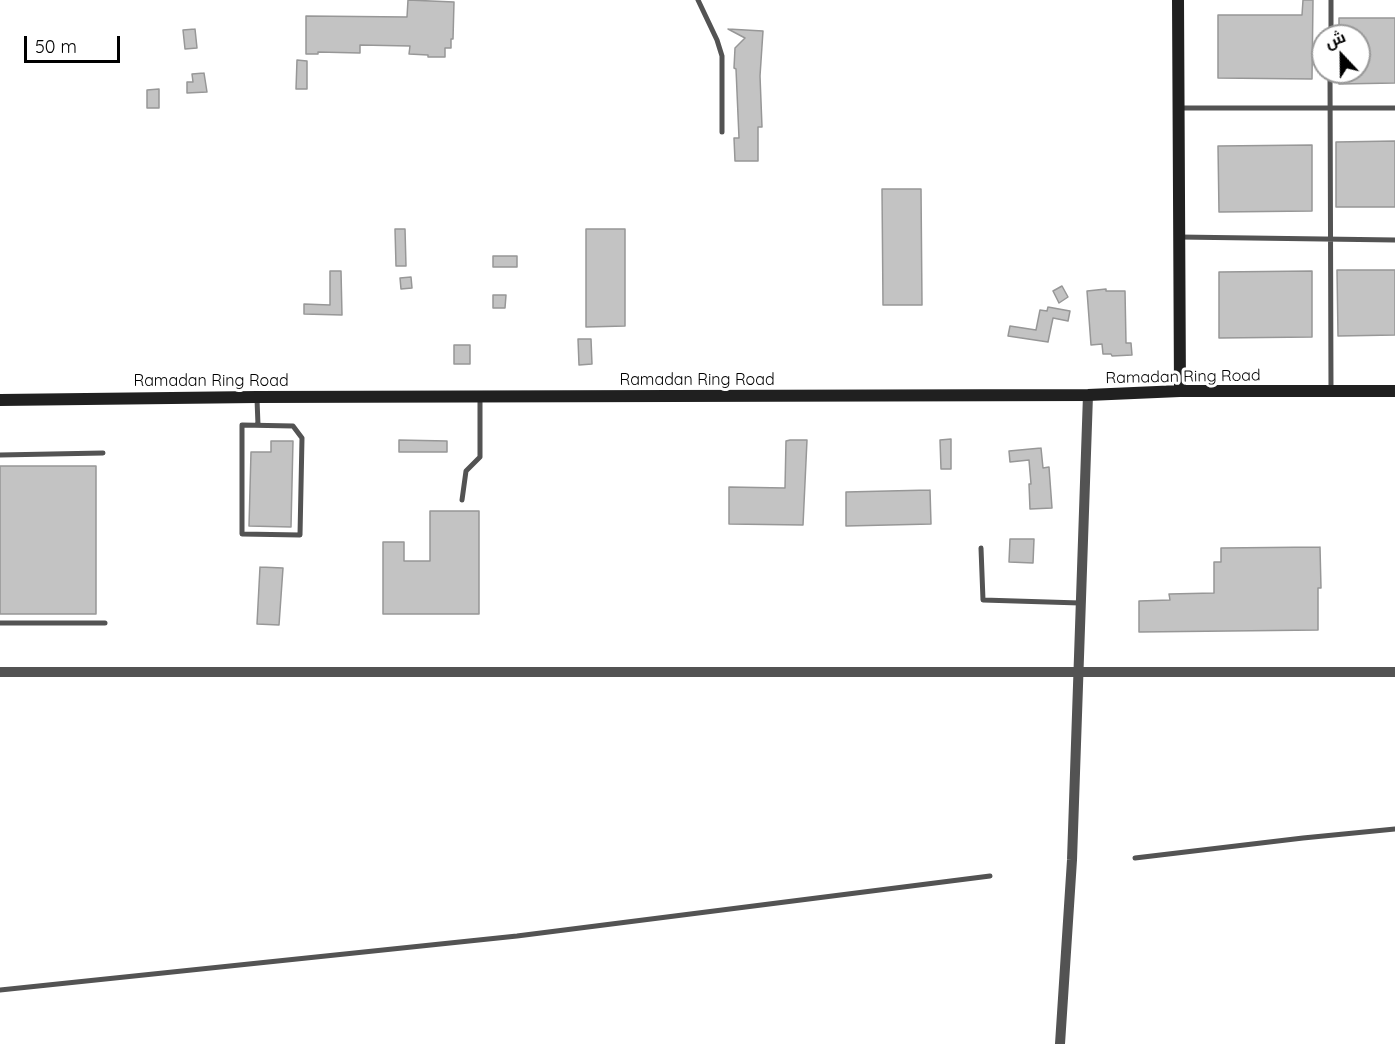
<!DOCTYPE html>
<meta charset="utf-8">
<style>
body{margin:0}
#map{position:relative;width:1395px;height:1044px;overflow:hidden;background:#fff;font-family:Quicksand,Cairo,sans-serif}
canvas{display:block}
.north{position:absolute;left:1311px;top:24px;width:60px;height:60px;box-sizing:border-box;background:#fff;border:2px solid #999;border-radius:50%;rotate:338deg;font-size:16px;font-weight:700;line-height:24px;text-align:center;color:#000}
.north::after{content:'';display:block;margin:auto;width:21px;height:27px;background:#000;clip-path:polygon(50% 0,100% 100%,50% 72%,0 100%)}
.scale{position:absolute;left:24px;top:36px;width:96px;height:27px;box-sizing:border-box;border:3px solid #000;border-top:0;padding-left:8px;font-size:18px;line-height:21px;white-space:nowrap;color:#000;-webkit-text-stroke:4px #fff;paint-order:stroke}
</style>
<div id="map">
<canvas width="1395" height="1044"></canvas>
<div class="north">ش</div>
<div class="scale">50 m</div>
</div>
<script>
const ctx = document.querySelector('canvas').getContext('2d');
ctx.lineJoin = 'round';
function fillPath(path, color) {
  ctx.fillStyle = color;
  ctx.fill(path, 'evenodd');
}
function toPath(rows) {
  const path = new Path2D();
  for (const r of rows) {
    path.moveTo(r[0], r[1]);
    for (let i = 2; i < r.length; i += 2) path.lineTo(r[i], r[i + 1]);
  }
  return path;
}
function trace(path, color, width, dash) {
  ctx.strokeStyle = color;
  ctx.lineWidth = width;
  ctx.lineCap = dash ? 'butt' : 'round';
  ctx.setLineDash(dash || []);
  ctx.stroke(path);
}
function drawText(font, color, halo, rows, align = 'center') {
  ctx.font = font + ' Quicksand,sans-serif';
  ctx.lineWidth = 6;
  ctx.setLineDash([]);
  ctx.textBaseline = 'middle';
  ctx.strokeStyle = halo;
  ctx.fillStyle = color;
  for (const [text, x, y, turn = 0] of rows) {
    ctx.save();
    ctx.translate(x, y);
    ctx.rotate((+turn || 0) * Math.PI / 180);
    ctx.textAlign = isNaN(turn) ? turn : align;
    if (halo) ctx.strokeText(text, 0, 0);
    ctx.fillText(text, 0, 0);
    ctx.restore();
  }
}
const building = toPath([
 [408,0,454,2,453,39,451,39,451,48,445,48,445,57,428,57,428,55,409,54,410,46,360,45,360,53,318,52,318,54,306,54,306,16,407,17,408,0],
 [1303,0,1313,0,1312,79,1218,78,1218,15,1302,15,1303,0],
 [1339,18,1395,18,1395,83,1339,84,1339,72,1359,72,1359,36,1339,36,1339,18],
 [195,29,197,48,185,49,183,30,195,29],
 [728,29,763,31,760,76,762,127,758,127,758,161,735,161,734,138,739,138,736,69,734,68,735,48,745,38,728,29],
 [297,60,307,61,307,89,296,89,297,60],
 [204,73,207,92,187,93,187,82,193,82,192,74,204,73],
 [159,89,159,108,147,108,147,90,159,89],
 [1395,141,1395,207,1336,207,1336,142,1395,141],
 [1312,145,1312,211,1219,212,1218,146,1312,145],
 [882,189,921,189,922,305,883,305,882,189],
 [395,229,405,229,406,266,396,266,395,229],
 [586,229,625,229,625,326,586,327,586,229],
 [493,256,517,256,517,267,493,267,493,256],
 [1337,270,1395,270,1395,335,1338,336,1337,270],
 [330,271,341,271,342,315,304,314,304,304,330,305,330,271],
 [1312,271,1312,337,1219,338,1219,272,1312,271],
 [411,277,412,288,401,289,400,278,411,277],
 [1062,286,1068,297,1059,303,1053,291,1062,286],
 [1106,289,1106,291,1125,291,1126,343,1131,343,1132,355,1112,356,1111,354,1103,354,1102,344,1091,345,1087,291,1106,289],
 [493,295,506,295,505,308,493,308,493,295],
 [1048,307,1070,311,1068,321,1053,318,1048,342,1008,336,1010,326,1036,330,1040,310,1047,311,1048,307],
 [578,339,591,339,592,364,579,365,578,339],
 [454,345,470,345,470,364,454,364,454,345],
 [951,439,951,469,941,469,940,440,951,439],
 [399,440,447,441,447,452,399,452,399,440],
 [790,440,807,440,803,525,729,524,729,487,785,488,786,441,790,440],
 [271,441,293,441,291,527,249,526,251,452,271,452,271,441],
 [1041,448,1043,468,1049,467,1052,508,1030,509,1029,484,1031,484,1029,460,1010,462,1009,451,1041,448],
 [0,466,96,466,96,614,0,614,0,466],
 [930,490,931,524,846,526,846,492,930,490],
 [430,511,479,511,479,614,383,614,383,542,404,542,404,561,430,561,430,511],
 [1010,539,1034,539,1033,563,1009,562,1010,539],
 [1320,547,1321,588,1318,588,1318,630,1139,632,1139,601,1170,600,1169,594,1214,593,1214,562,1221,562,1221,548,1320,547],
 [260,567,283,568,279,625,257,624,260,567]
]);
fillPath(building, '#c3c3c3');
trace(building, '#979797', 1.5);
trace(toPath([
 [698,0,717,40,722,56,722,132],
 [1331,36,1331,0],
 [1330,72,1331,391],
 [1180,108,1395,108],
 [1179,237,1395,240],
 [257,399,258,425],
 [242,425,293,426,302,438,300,535,242,534,242,425],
 [0,455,103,453],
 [462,500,466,471,480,457,480,398],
 [981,548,983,600,1080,603],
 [0,623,105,623],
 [1135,858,1303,838,1395,829],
 [0,990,517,936,990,876]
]), '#535353', 5);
trace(toPath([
 [0,672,1395,672],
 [1060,1044,1072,860,1088,395]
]), '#535353', 10);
trace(toPath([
 [1178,0,1180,391],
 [0,400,257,397,1088,395,1180,391,1395,391]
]), '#202020', 12);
drawText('16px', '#000', '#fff', [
 ["Ramadan Ring Road",1183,377,-1],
 ["Ramadan Ring Road",697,380],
 ["Ramadan Ring Road",211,381]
]);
</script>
